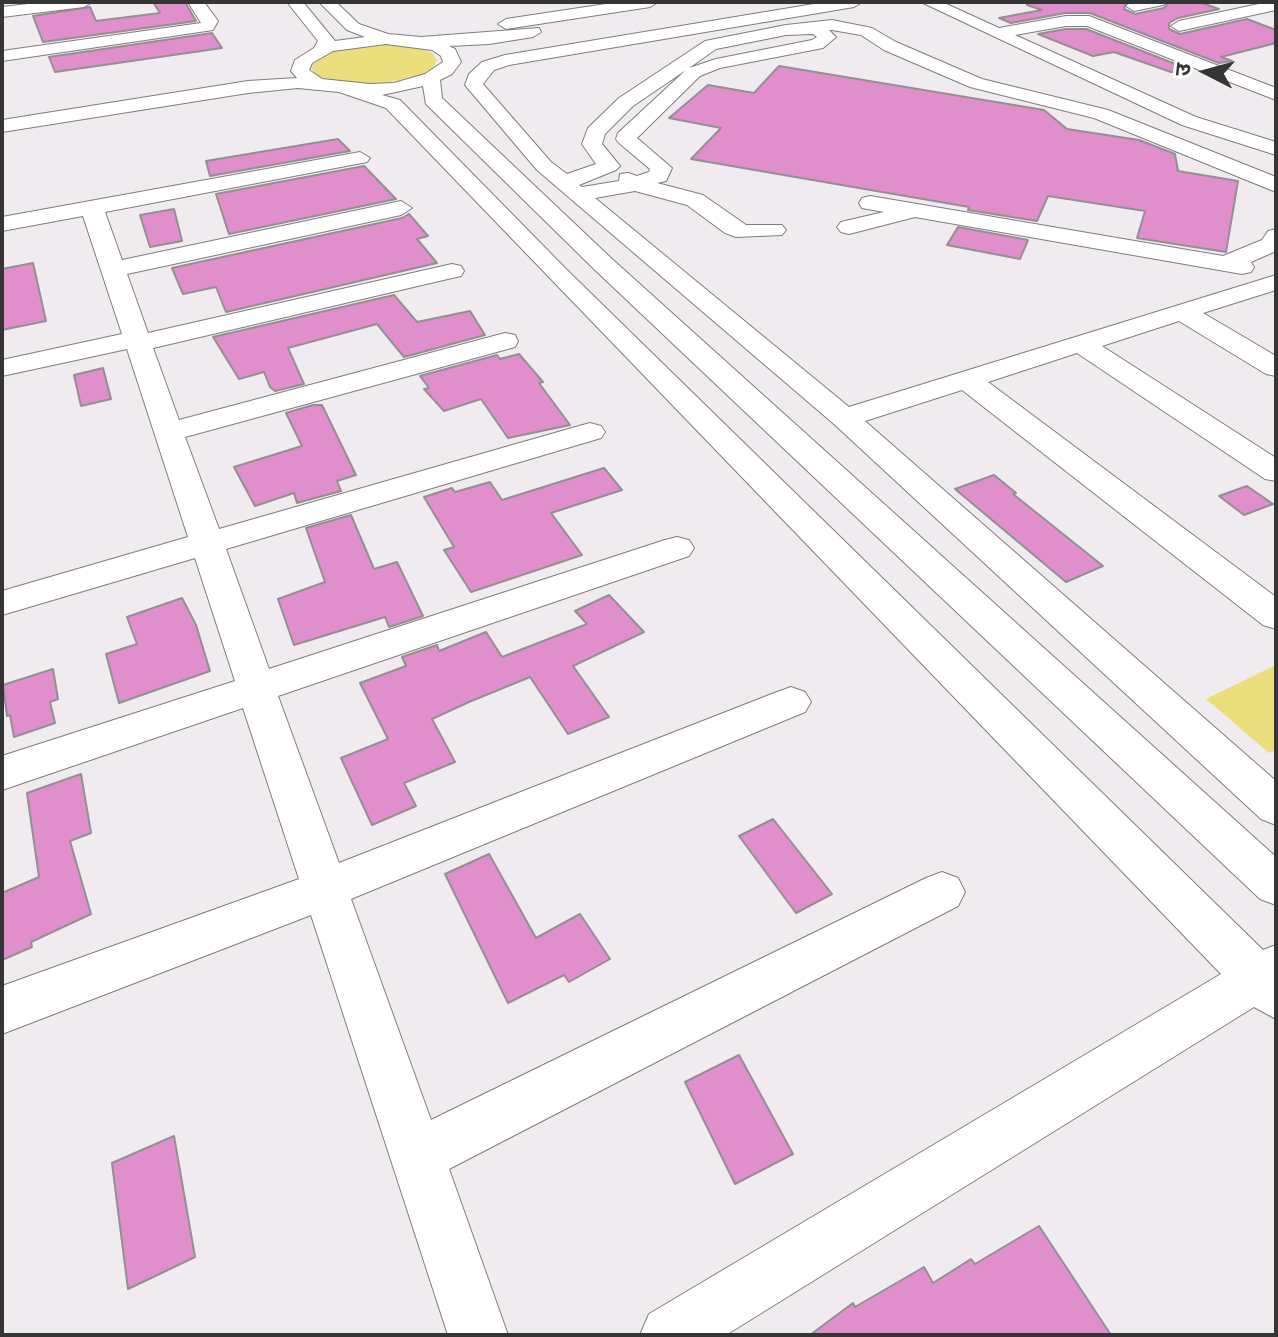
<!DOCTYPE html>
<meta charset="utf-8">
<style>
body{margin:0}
#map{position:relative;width:1278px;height:1337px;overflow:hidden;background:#efebee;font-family:Inter,"Noto Sans Devanagari",sans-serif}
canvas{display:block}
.frame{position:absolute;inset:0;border:4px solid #363536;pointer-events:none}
.north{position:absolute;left:1166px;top:32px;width:80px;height:80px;-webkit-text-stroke:6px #fff;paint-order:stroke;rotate:276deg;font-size:22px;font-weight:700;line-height:32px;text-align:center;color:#363536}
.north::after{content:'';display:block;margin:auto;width:28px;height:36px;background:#363536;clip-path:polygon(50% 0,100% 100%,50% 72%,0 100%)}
</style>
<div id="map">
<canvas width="1278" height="1337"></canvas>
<div class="frame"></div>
<div class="north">उ</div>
</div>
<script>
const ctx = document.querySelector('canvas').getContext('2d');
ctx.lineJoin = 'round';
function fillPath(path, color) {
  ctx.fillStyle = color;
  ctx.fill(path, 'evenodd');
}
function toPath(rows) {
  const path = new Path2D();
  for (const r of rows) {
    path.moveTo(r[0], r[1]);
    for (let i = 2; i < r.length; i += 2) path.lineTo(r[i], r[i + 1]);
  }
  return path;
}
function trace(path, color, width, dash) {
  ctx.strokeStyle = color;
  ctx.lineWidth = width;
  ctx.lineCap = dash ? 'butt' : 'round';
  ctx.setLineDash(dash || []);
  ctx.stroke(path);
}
fillPath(toPath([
 [381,43,420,47,432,53,437,60,433,68,421,75,380,84,335,82,319,77,312,70,313,63,323,55,339,49],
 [1276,665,1276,750,1269,753,1206,699]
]), '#eadf7c');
const building = toPath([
 [153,2,185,2,196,21,43,42,33,16,90,7,96,21,160,13,153,2],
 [1027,2,1126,2,1124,9,1135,14,1164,8,1169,2,1199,2,1219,9,1178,18,1169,23,1169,29,1180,34,1247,19,1276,30,1276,43,1221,57,1232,61,1219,63,1090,13,1065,13,1011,23,999,18,1042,10,1027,5,1027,2],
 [1066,29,1086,29,1188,69,1171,72,1114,52,1093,56,1038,34,1066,29],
 [212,33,222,48,55,72,49,57,212,33],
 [779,66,1044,110,1067,129,1139,140,1175,154,1178,171,1238,181,1226,252,1137,238,1145,211,1048,196,1037,221,968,210,969,207,691,159,721,128,669,118,708,85,754,93,779,66],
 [338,139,350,151,210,176,206,161,338,139],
 [364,166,396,199,229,234,216,194,364,166],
 [174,209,182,241,150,247,140,215,174,209],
 [409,214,428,236,417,239,437,263,226,312,216,287,183,294,172,268,402,218,409,214],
 [958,227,1028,240,1020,259,947,245,958,227],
 [33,263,46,321,2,330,2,269,33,263],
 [394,295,417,322,470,311,485,335,404,357,377,324,288,348,304,384,275,391,270,387,264,372,239,379,213,337,394,295],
 [519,354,543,382,539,383,570,425,508,438,481,399,444,411,424,389,429,388,420,376,497,355,500,359,519,354],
 [103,368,111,399,81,406,74,375,103,368],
 [313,405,322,405,356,475,337,481,341,491,297,503,294,493,255,506,234,467,302,446,286,413,313,405],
 [604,468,622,490,551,513,582,555,471,592,444,550,454,547,424,497,452,488,455,492,490,482,502,500,604,468],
 [994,475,1016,493,1013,494,1103,566,1066,582,955,489,994,475],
 [1247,486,1273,504,1244,515,1219,496,1247,486],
 [351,515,374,569,397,562,423,616,389,627,385,617,294,645,278,599,325,582,306,528,351,515],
 [609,595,644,632,573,666,609,717,568,734,530,677,469,702,432,719,455,762,404,783,416,806,372,825,341,758,388,739,360,683,406,666,402,657,437,645,439,651,486,632,502,657,587,624,575,611,609,595],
 [182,598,196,625,210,671,119,703,106,654,137,644,127,617,182,598],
 [53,669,58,699,50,702,55,723,14,737,10,715,7,716,3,685,53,669],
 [81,774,91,833,70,841,91,914,31,942,32,947,2,960,2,893,39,877,27,793,81,774],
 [773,819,832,894,796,913,739,836,773,819],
 [489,854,536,938,580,914,610,959,569,982,564,975,508,1003,445,874,489,854],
 [739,1055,793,1154,735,1184,685,1082,739,1055],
 [174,1136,195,1257,128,1289,112,1163,174,1136],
 [1039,1226,1111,1335,810,1335,853,1303,855,1307,924,1267,933,1283,971,1259,975,1264,1039,1226]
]);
fillPath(building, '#e18ecd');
trace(building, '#939092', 2);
const minor = toPath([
 [45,2,92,2,84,7,2,17,2,7,45,2],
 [188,2,204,2,218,21,213,30,2,61,2,51,201,23,188,2],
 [287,2,303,2,335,41,365,37,347,30,319,2,336,2,359,24,388,34,421,37,539,28,541,32,533,37,489,44,449,46,455,49,461,62,452,74,440,80,442,98,612,259,1276,857,1276,905,1260,899,594,269,426,104,423,86,382,95,400,100,567,270,1263,950,1276,945,1276,1019,1254,1007,726,1335,640,1335,649,1314,1221,974,386,108,339,92,298,88,248,93,2,132,2,120,248,81,297,78,291,71,295,60,314,48,318,41,287,2],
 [386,44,432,50,441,56,443,62,425,74,394,83,370,84,322,79,309,70,312,63,333,51,386,44],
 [619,2,658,2,650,7,506,29,498,24,506,19,619,2],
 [826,2,862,2,854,7,509,65,494,70,483,84,551,162,567,174,596,164,582,144,588,128,619,98,705,41,786,25,832,20,872,28,896,42,982,79,1108,110,1276,177,1276,192,1094,118,970,87,884,50,861,35,832,30,829,30,836,37,823,48,720,68,700,76,637,138,672,168,666,181,657,183,703,195,746,225,782,225,786,230,782,235,736,237,725,233,687,205,635,191,595,198,849,407,1276,275,1276,290,1203,313,1276,356,1276,376,1266,374,1179,321,1102,346,1276,458,1276,481,1265,479,1077,353,988,382,1276,597,1276,629,1263,625,962,390,865,421,1276,781,1276,825,1261,819,834,424,537,170,465,85,469,74,482,62,505,55,826,2],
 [813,34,817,37,812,40,716,59,689,68,716,49,786,35,813,34],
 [686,70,618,133,616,139,619,143,650,169,649,172,637,176,628,173,620,174,619,181,582,187,579,185,616,170,620,166,602,144,605,134,633,106,686,70],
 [921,2,942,2,999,28,1066,16,1089,16,1276,88,1276,100,1087,26,1066,26,1015,35,1196,117,1276,142,1276,155,1182,125,921,2],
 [1131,2,1166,2,1163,5,1134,11,1126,6,1131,2],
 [1268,2,1276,2,1276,10,1179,31,1171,26,1179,21,1268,2],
 [360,152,370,158,367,162,105,212,122,260,401,201,412,208,401,215,127,274,148,333,452,264,461,266,464,271,461,276,452,278,153,348,179,420,505,333,515,335,518,341,515,347,185,437,219,529,579,426,590,423,601,426,605,432,601,438,226,549,269,669,665,540,677,537,689,540,694,548,689,556,278,696,339,863,777,692,791,687,805,692,811,702,805,712,351,899,431,1120,926,878,942,872,958,878,965,892,958,906,449,1169,508,1335,448,1335,311,915,2,1034,2,986,299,879,243,708,2,790,2,756,235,681,195,558,2,615,2,591,188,537,127,349,2,376,2,360,122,334,83,216,2,231,2,217,360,152],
 [870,196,1223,256,1262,240,1268,231,1276,229,1276,251,1251,262,1254,267,1251,272,1242,274,915,217,849,234,841,232,837,227,841,222,884,212,862,208,859,203,862,198,870,196]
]);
trace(minor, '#807d7f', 2);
fillPath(minor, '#fff');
</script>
